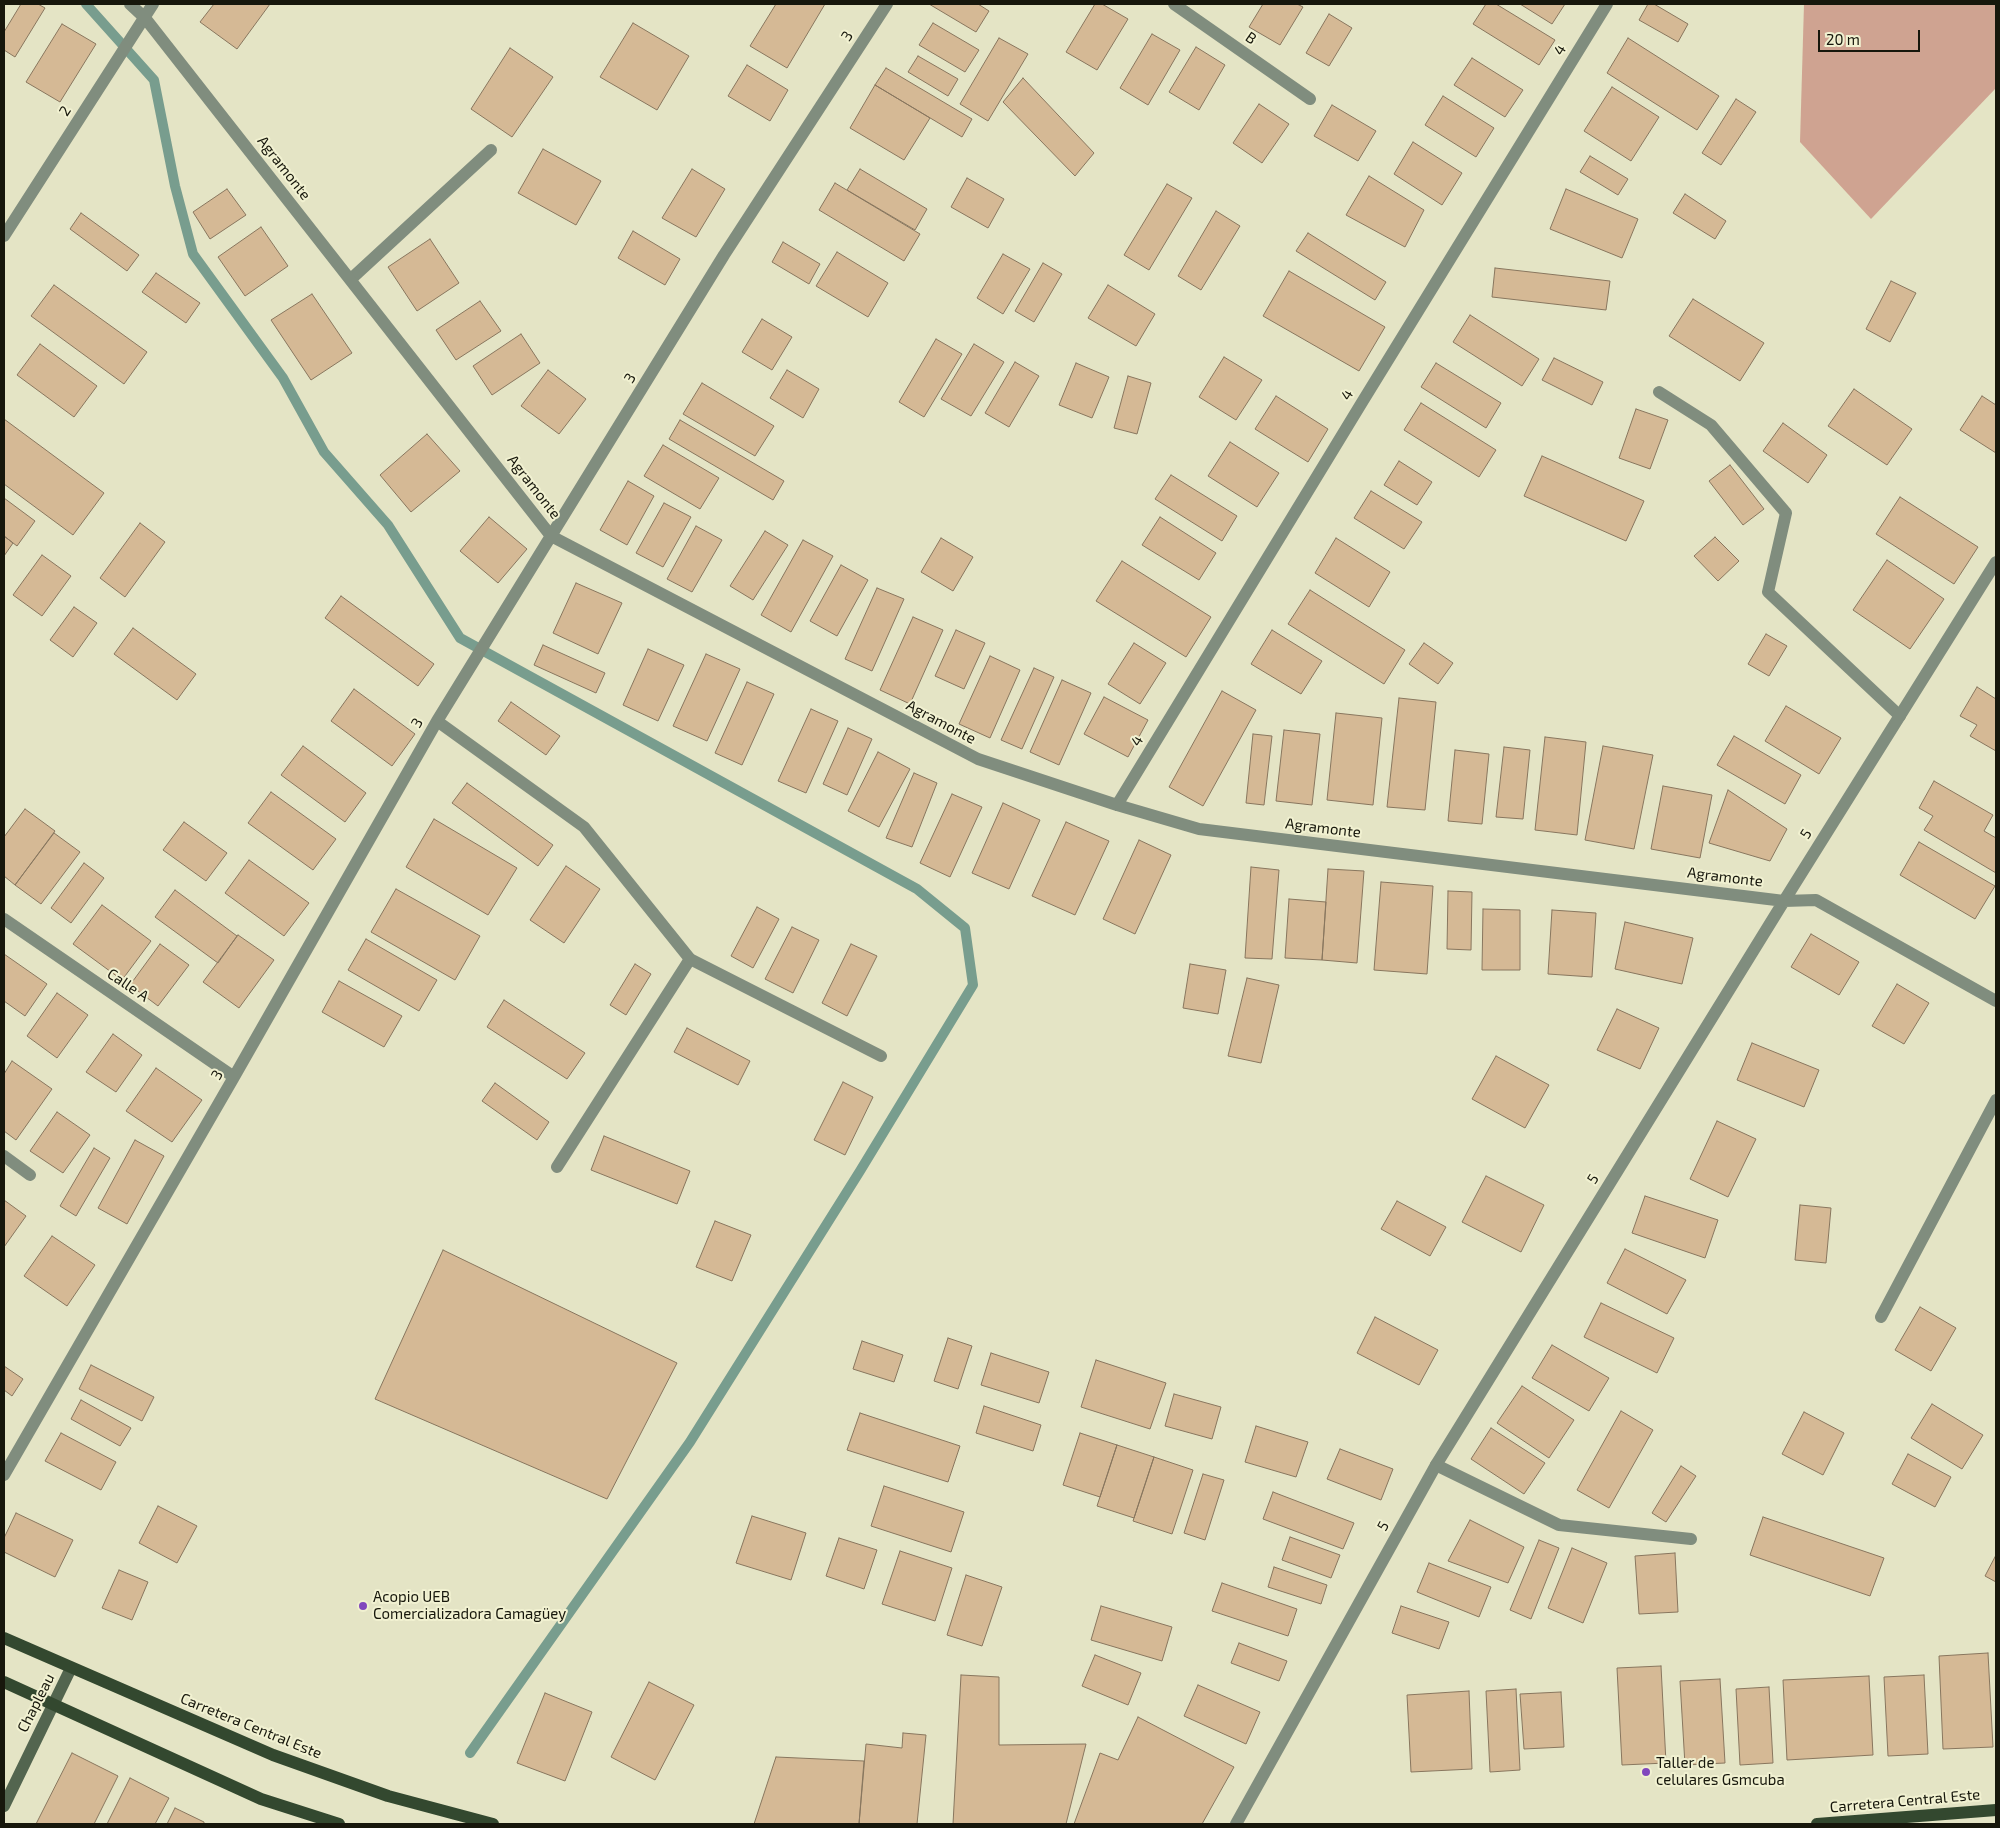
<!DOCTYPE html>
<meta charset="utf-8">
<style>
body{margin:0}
#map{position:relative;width:2000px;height:1828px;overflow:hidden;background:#e4e4c5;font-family:"Exo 2",sans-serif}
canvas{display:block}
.frame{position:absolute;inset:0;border:5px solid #17170c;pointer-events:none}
.scale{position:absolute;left:1818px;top:30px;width:102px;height:22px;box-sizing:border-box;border:2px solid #17170c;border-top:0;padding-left:6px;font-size:15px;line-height:18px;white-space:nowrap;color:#17170c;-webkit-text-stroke:4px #f1f1d1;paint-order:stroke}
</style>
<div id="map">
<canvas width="2000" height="1828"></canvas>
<div class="frame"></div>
<div class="scale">20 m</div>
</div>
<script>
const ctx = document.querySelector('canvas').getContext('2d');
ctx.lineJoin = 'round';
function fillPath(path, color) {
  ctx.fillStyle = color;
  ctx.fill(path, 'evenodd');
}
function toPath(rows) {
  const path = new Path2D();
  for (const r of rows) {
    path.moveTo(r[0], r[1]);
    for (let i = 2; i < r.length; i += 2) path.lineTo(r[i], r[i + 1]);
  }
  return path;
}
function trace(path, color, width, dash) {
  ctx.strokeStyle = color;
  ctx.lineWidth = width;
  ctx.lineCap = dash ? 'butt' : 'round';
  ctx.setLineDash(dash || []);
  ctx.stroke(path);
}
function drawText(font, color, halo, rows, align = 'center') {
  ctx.font = font + ' "Exo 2",sans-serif';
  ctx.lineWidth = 4;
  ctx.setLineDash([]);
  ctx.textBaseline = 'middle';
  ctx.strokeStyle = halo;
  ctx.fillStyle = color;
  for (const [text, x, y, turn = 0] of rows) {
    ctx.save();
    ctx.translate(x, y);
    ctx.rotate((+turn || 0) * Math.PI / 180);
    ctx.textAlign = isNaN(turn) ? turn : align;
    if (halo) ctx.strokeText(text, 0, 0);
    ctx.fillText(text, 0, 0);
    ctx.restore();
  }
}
fillPath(toPath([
 [1804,4,1996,4,1996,88,1871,219,1800,142]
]), '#cfa391');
trace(toPath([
 [86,4,154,80,175,186,193,254,283,378,324,452,388,525,460,638,917,889,965,928,973,985,860,1171,690,1442,470,1753]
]), '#789d8e', 10);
const building = toPath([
 [21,4,38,4,45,8,15,57,4,50,4,32,21,4],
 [214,4,270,4,237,49,200,22,214,4],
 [776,4,825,4,787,68,750,46,776,4],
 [929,4,978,4,989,11,976,32,929,4],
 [1095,4,1102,4,1128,19,1097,70,1066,52,1095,4],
 [1263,4,1297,4,1303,7,1280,45,1249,27,1263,4],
 [1486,4,1496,4,1555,40,1539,65,1473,24,1486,4],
 [1520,4,1565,4,1552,24,1520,4],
 [1648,4,1654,4,1688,24,1678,42,1639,20,1648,4],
 [1329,14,1352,28,1329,66,1306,53,1329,14],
 [633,23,689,56,657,110,600,77,633,23],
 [933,23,979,50,965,72,919,45,933,23],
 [62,24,96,44,60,102,26,82,62,24],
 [1152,34,1180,50,1148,105,1120,88,1152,34],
 [999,38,1028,54,988,121,960,104,999,38],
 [1628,38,1719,96,1697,130,1607,73,1628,38],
 [1196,47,1225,65,1199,110,1169,92,1196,47],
 [510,48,553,77,512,137,471,109,510,48],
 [918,56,958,79,948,96,908,72,918,56],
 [1472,58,1523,90,1505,117,1454,85,1472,58],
 [747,65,788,90,770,121,728,96,747,65],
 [886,68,972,119,962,137,875,85,886,68],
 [1023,78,1094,153,1075,176,1003,102,1023,78],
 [875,85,930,118,904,160,850,128,875,85],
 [1612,87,1659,117,1631,161,1584,131,1612,87],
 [1443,96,1494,128,1476,157,1425,125,1443,96],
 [1736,99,1756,112,1721,165,1702,153,1736,99],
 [1259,104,1289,124,1262,163,1233,143,1259,104],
 [1332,105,1376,131,1358,161,1314,136,1332,105],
 [1413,142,1462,173,1442,205,1394,174,1413,142],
 [543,149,601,181,576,225,518,193,543,149],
 [1590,156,1628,179,1618,195,1580,172,1590,156],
 [692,169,725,189,696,237,662,218,692,169],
 [860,169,927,209,915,230,847,190,860,169],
 [1369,176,1424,210,1405,247,1346,215,1369,176],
 [967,178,1004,199,988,228,951,207,967,178],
 [835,183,920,234,904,261,819,210,835,183],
 [1167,184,1192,198,1149,270,1124,255,1167,184],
 [227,189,246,215,210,239,193,212,227,189],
 [1566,189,1638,219,1622,258,1550,229,1566,189],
 [1685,194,1726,221,1715,239,1673,213,1685,194],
 [1216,211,1240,226,1201,290,1178,276,1216,211],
 [81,213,139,255,127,271,70,229,81,213],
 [261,227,288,266,245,296,218,257,261,227],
 [633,231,680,259,665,285,618,258,633,231],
 [1308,233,1386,282,1375,300,1296,251,1308,233],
 [430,239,459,283,417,311,388,267,430,239],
 [783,242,820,264,809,284,772,262,783,242],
 [837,252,888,283,868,317,816,286,837,252],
 [1003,254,1030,269,1003,314,977,298,1003,254],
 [1043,263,1062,274,1034,322,1015,311,1043,263],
 [1495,268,1610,281,1606,310,1492,297,1495,268],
 [1289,271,1385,327,1359,371,1263,316,1289,271],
 [156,273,200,303,186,323,142,292,156,273],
 [1891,281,1916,293,1890,342,1866,329,1891,281],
 [54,285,147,352,124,384,31,316,54,285],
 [1108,285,1155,314,1136,346,1088,318,1108,285],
 [312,294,352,353,311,380,271,320,312,294],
 [1693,299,1764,343,1740,381,1669,336,1693,299],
 [480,301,501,331,456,360,436,330,480,301],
 [1470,315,1539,359,1522,386,1453,342,1470,315],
 [762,319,792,337,772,370,742,352,762,319],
 [521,334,540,363,492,395,473,366,521,334],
 [936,339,962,354,924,417,899,402,936,339],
 [40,344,97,386,74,417,17,375,40,344],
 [974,344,1004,362,971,416,941,399,974,344],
 [1224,357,1262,380,1236,420,1199,397,1224,357],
 [1554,358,1603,382,1592,405,1542,380,1554,358],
 [1015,362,1039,376,1009,427,985,413,1015,362],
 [1076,363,1109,377,1092,418,1059,405,1076,363],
 [1436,363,1501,403,1486,428,1421,387,1436,363],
 [548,370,586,399,559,434,521,406,548,370],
 [787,370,819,389,803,418,770,398,787,370],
 [1128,376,1151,383,1137,434,1114,428,1128,376],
 [702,383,774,426,755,456,683,414,702,383],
 [1854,389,1912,429,1887,465,1828,426,1854,389],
 [1276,396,1328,429,1308,462,1255,429,1276,396],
 [1982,396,1996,405,1996,453,1960,430,1982,396],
 [1421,403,1496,450,1479,477,1404,430,1421,403],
 [1636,409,1668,420,1650,469,1619,458,1636,409],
 [4,419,104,493,73,535,4,484,4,419],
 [680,420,784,481,773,500,669,439,680,420],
 [1783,423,1827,455,1808,483,1763,451,1783,423],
 [427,434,460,471,411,512,380,475,427,434],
 [1230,442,1279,473,1257,507,1208,476,1230,442],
 [663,445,719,478,700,509,644,476,663,445],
 [1542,456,1644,501,1626,541,1524,496,1542,456],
 [1399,461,1432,482,1417,505,1384,485,1399,461],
 [1730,465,1764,509,1743,525,1709,481,1730,465],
 [1171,475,1237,516,1222,541,1155,499,1171,475],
 [628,481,654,496,627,545,600,530,628,481],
 [1371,491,1422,522,1404,549,1354,518,1371,491],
 [1900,497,1978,547,1954,584,1876,534,1900,497],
 [4,498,35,521,17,546,4,536,4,498],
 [664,503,691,517,663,567,636,553,664,503],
 [489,517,527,549,498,583,460,551,489,517],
 [1160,517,1216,553,1199,580,1142,545,1160,517],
 [140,523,165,542,125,597,100,578,140,523],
 [696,526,722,540,692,592,667,579,696,526],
 [765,531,788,545,753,600,730,586,765,531],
 [4,536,13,543,4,556,4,536],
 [1715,537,1739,561,1718,581,1694,556,1715,537],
 [941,538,973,557,953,591,921,572,941,538],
 [1336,538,1390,572,1369,607,1315,573,1336,538],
 [803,540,833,556,791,632,761,615,803,540],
 [42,555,71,576,42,616,13,595,42,555],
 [1887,560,1944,599,1910,649,1853,610,1887,560],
 [1122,561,1211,617,1186,657,1096,601,1122,561],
 [841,565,868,580,837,636,810,621,841,565],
 [576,583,622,603,598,654,553,633,576,583],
 [877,588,904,599,872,671,845,659,877,588],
 [1310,590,1405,650,1384,684,1288,624,1310,590],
 [341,596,434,664,418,686,325,618,341,596],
 [74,607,97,623,73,657,50,640,74,607],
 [913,617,943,630,910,704,880,690,913,617],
 [133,628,196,674,177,700,114,654,133,628],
 [956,630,985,643,964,689,935,676,956,630],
 [1272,630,1322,661,1301,694,1251,664,1272,630],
 [1766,634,1787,646,1769,676,1748,664,1766,634],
 [1134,643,1166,663,1140,704,1108,684,1134,643],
 [1424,643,1453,663,1438,684,1409,664,1424,643],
 [543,645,605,673,596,693,534,665,543,645],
 [648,649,684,665,658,721,623,705,648,649],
 [706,654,740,669,707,741,673,726,706,654],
 [990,656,1020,670,990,738,959,724,990,656],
 [1034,668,1054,677,1022,749,1001,740,1034,668],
 [1062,680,1091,693,1059,765,1030,752,1062,680],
 [747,682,774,694,742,765,715,753,747,682],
 [1977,687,1996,699,1996,751,1970,736,1977,725,1960,716,1977,687],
 [354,689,415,734,392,766,331,721,354,689],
 [1222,691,1256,710,1203,806,1169,787,1222,691],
 [1104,697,1148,720,1128,757,1084,734,1104,697],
 [1399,698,1436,702,1425,810,1387,807,1399,698],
 [511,702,560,736,546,755,498,721,511,702],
 [1786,706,1841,738,1819,774,1765,741,1786,706],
 [811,709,838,721,806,793,778,781,811,709],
 [1336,713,1382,718,1373,805,1327,800,1336,713],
 [848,728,872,739,847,795,823,784,848,728],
 [1284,730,1320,734,1312,805,1276,801,1284,730],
 [1253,734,1272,736,1264,805,1246,803,1253,734],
 [1734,736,1801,775,1785,804,1717,765,1734,736],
 [1545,737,1586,742,1577,835,1535,830,1545,737],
 [303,746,366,793,345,822,281,775,303,746],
 [1603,746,1653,755,1634,849,1585,840,1603,746],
 [1504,747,1530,750,1523,819,1496,817,1504,747],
 [1455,750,1489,754,1482,824,1448,821,1455,750],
 [878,752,910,769,879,827,848,811,878,752],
 [914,773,937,783,912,847,886,838,914,773],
 [1934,781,1993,815,1984,831,1996,838,1996,873,1924,830,1933,816,1919,808,1934,781],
 [467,783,553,845,538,866,452,803,467,783],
 [1663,786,1712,795,1700,858,1651,849,1663,786],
 [1728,790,1787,829,1770,861,1709,843,1728,790],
 [271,792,336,839,313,870,248,823,271,792],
 [952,794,982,807,950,877,920,863,952,794],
 [1003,803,1040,820,1009,889,972,873,1003,803],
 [25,809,55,831,15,885,4,876,4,837,25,809],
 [434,819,517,868,488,915,406,867,434,819],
 [184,822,227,853,206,881,163,850,184,822],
 [1066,822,1109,841,1075,915,1032,896,1066,822],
 [54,833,80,852,41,904,15,885,54,833],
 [1139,840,1171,855,1135,934,1103,919,1139,840],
 [1919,842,1995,886,1975,919,1900,875,1919,842],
 [249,860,309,903,284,936,225,893,249,860],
 [84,863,104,878,71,923,51,908,84,863],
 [566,866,600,889,564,943,530,920,566,866],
 [1251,867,1279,870,1272,959,1245,958,1251,867],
 [1328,869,1364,871,1357,963,1322,960,1328,869],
 [1381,882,1433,886,1427,974,1374,970,1381,882],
 [396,889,480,936,455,980,371,932,396,889],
 [175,890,237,936,218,963,155,917,175,890],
 [1448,891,1472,892,1471,950,1447,949,1448,891],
 [1289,899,1326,902,1322,960,1285,958,1289,899],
 [102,905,151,941,122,980,73,944,102,905],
 [757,907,779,919,753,968,731,956,757,907],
 [1483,909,1520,910,1520,970,1482,970,1483,909],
 [1552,910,1596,913,1592,977,1548,974,1552,910],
 [1625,922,1693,938,1682,984,1615,969,1625,922],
 [792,927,819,940,793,993,765,979,792,927],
 [1811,934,1859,962,1839,995,1791,967,1811,934],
 [238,935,274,960,239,1008,203,982,238,935],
 [366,939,437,980,419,1011,348,970,366,939],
 [160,944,189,965,158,1006,130,985,160,944],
 [851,944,877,956,847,1016,822,1003,851,944],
 [4,954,47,984,25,1016,4,1001,4,954],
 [635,964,651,974,626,1015,610,1005,635,964],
 [1190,964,1226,970,1218,1014,1183,1008,1190,964],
 [1247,978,1279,985,1261,1063,1228,1056,1247,978],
 [339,981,402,1016,384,1047,322,1012,339,981],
 [1897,984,1929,1003,1904,1044,1872,1026,1897,984],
 [57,993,88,1015,57,1058,27,1036,57,993],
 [504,1000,585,1053,567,1079,487,1027,504,1000],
 [1617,1009,1659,1028,1640,1069,1597,1050,1617,1009],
 [687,1028,750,1061,738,1085,674,1052,687,1028],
 [113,1034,142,1055,116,1092,86,1072,113,1034],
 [1752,1043,1819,1070,1804,1107,1737,1080,1752,1043],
 [1496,1056,1549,1085,1525,1128,1472,1099,1496,1056],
 [12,1061,52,1089,16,1140,4,1131,4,1074,12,1061],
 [156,1068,202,1100,172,1142,126,1111,156,1068],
 [843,1082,873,1097,845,1155,814,1140,843,1082],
 [495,1083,549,1122,537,1140,482,1101,495,1083],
 [57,1112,90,1135,63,1173,30,1151,57,1112],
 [1717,1121,1756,1139,1728,1197,1690,1179,1717,1121],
 [604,1136,690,1171,677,1204,591,1170,604,1136],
 [135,1140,164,1156,127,1224,98,1208,135,1140],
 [94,1148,110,1158,76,1216,60,1206,94,1148],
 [1486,1176,1544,1205,1521,1252,1462,1222,1486,1176],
 [1645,1196,1718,1220,1705,1258,1632,1233,1645,1196],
 [4,1200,26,1216,4,1247,4,1200],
 [1397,1201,1446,1227,1430,1256,1381,1229,1397,1201],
 [1800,1205,1831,1208,1826,1263,1795,1260,1800,1205],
 [715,1221,751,1235,732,1281,696,1267,715,1221],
 [52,1236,95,1265,67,1306,24,1276,52,1236],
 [1625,1249,1686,1280,1667,1314,1607,1283,1625,1249],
 [443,1250,677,1363,607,1499,375,1399,443,1250],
 [1601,1303,1674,1338,1657,1373,1584,1337,1601,1303],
 [1920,1307,1956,1328,1931,1371,1895,1350,1920,1307],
 [1375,1317,1438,1350,1419,1385,1357,1353,1375,1317],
 [948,1338,972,1346,958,1389,934,1381,948,1338],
 [862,1341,903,1355,894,1382,853,1369,862,1341],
 [1552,1345,1609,1378,1589,1411,1532,1378,1552,1345],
 [991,1353,1049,1372,1039,1403,981,1385,991,1353],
 [1096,1360,1166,1383,1150,1429,1081,1407,1096,1360],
 [91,1365,154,1397,142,1421,79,1389,91,1365],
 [4,1366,23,1379,12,1396,4,1390,4,1366],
 [1522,1386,1574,1420,1549,1458,1497,1423,1522,1386],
 [1174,1394,1221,1407,1212,1439,1165,1426,1174,1394],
 [81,1400,131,1428,120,1446,71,1419,81,1400],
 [1932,1404,1983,1435,1962,1469,1911,1438,1932,1404],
 [984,1406,1041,1425,1033,1451,976,1433,984,1406],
 [1621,1411,1653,1430,1609,1508,1577,1490,1621,1411],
 [1804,1412,1844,1433,1823,1475,1782,1454,1804,1412],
 [860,1413,960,1446,948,1482,847,1450,860,1413],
 [1256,1426,1308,1442,1296,1477,1245,1462,1256,1426],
 [1491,1428,1545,1463,1524,1494,1471,1459,1491,1428],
 [61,1433,116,1462,101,1490,45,1461,61,1433],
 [1080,1433,1117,1445,1100,1497,1063,1485,1080,1433],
 [1117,1445,1154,1457,1134,1518,1097,1506,1117,1445],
 [1340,1449,1393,1469,1381,1500,1327,1479,1340,1449],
 [1908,1454,1951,1477,1935,1507,1892,1484,1908,1454],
 [1154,1457,1193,1470,1172,1534,1133,1521,1154,1457],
 [1681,1466,1696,1476,1666,1522,1652,1513,1681,1466],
 [1203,1474,1224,1480,1205,1540,1184,1533,1203,1474],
 [884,1486,964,1512,951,1552,871,1526,884,1486],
 [1273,1492,1354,1523,1343,1549,1263,1519,1273,1492],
 [158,1506,197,1526,177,1563,139,1543,158,1506],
 [16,1513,73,1540,55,1577,4,1552,4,1538,16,1513],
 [752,1516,806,1533,791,1580,736,1563,752,1516],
 [1763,1517,1884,1558,1870,1596,1750,1555,1763,1517],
 [1470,1520,1524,1547,1508,1583,1448,1561,1470,1520],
 [1290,1537,1340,1555,1331,1578,1282,1560,1290,1537],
 [839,1538,877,1550,864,1589,826,1576,839,1538],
 [1539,1540,1559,1548,1531,1619,1510,1610,1539,1540],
 [1572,1548,1607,1563,1583,1623,1548,1608,1572,1548],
 [900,1551,952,1568,935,1621,882,1604,900,1551],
 [1675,1553,1678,1612,1639,1614,1635,1556,1675,1553],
 [1996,1555,1996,1582,1985,1576,1996,1555],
 [1429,1563,1491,1587,1479,1617,1417,1592,1429,1563],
 [1274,1567,1327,1585,1321,1604,1268,1587,1274,1567],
 [119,1570,148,1582,132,1620,102,1608,119,1570],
 [966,1575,1002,1587,982,1646,947,1635,966,1575],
 [1222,1583,1297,1609,1288,1636,1212,1611,1222,1583],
 [1101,1606,1172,1627,1162,1661,1091,1640,1101,1606],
 [1401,1606,1449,1622,1439,1649,1392,1633,1401,1606],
 [1239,1643,1287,1661,1279,1681,1231,1663,1239,1643],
 [1988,1653,1993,1747,1943,1749,1939,1656,1988,1653],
 [1095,1655,1141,1673,1128,1705,1082,1686,1095,1655],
 [1661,1666,1666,1763,1622,1765,1617,1668,1661,1666],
 [961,1675,999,1677,999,1745,1086,1744,1066,1824,953,1824,961,1675],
 [1924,1675,1928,1754,1888,1756,1884,1677,1924,1675],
 [1869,1676,1873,1755,1787,1760,1783,1680,1869,1676],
 [1720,1679,1725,1763,1685,1765,1680,1681,1720,1679],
 [649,1682,694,1705,655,1780,611,1757,649,1682],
 [1198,1685,1260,1712,1246,1744,1184,1716,1198,1685],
 [1769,1687,1773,1763,1740,1765,1736,1689,1769,1687],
 [1516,1689,1520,1770,1490,1772,1486,1691,1516,1689],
 [1469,1691,1472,1769,1411,1772,1407,1695,1469,1691],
 [1561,1692,1564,1747,1524,1749,1520,1694,1561,1692],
 [545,1693,592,1712,565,1781,517,1763,545,1693],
 [1138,1717,1234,1767,1202,1824,1074,1824,1100,1753,1118,1760,1138,1717],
 [903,1733,926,1735,917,1824,859,1824,866,1744,902,1748,903,1733],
 [72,1753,118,1776,94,1824,36,1824,72,1753],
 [776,1757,864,1761,859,1824,754,1824,776,1757],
 [130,1778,169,1798,155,1824,107,1824,130,1778],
 [175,1808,204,1822,204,1824,167,1824,175,1808]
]);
fillPath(building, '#d5b995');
trace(building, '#88765e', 1);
trace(toPath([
 [351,279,491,150],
 [1659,392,1711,425,1786,513,1768,592,1900,716],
 [557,1167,690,959],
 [1881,1317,1996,1100],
 [1436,1465,1559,1525,1691,1539]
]), '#808d7e', 12);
trace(toPath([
 [130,4,145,18,551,536,978,759,1117,805,1199,829,1784,901,1816,900,1996,1001],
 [1174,4,1310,99],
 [4,236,153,4],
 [437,721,584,827,690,959,881,1056],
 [1117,805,1361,404,1607,4],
 [4,919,234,1077],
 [4,1156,30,1175],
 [4,1475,234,1077,437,721,724,255,887,4],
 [1236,1824,1436,1465,1784,901,1996,562]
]), '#808d7e', 12);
trace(toPath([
 [4,1806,71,1668]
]), '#53654f', 12);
trace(toPath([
 [4,1638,273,1755,388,1796,493,1824],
 [4,1682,261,1799,339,1824],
 [1817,1824,1996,1810]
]), '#33482f', 12);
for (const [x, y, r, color] of [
 [363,1606,5,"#8147bd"],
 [1646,1772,5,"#8147bd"]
]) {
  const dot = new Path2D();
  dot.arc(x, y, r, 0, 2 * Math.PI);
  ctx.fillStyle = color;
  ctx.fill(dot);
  trace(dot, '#f1f1d1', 2);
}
drawText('15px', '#17170c', '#f1f1d1', [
 ["3",847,36,-57],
 ["B",1251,38,35],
 ["4",1560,50,-58],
 ["2",65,111,-57],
 ["Agramonte",284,168,52],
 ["3",630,378,-58],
 ["4",1347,395,-59],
 ["Agramonte",534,487,52],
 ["Agramonte",941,722,28],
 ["3",417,723,-60],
 ["4",1137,741,-59],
 ["Agramonte",1323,828,7],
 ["5",1806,834,-58],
 ["Agramonte",1725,877,7],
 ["Calle A",128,985,34],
 ["3",217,1075,-60],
 ["5",1593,1179,-58],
 ["5",1383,1526,-61],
 ["Chapleau",36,1703,-63],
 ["Carretera Central Este",251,1726,22],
 ["Carretera Central Este",1905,1801,-5]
]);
drawText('15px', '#17170c', '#f1f1d1', [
 ["Acopio UEB",373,1597],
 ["Comercializadora Camagüey",373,1614],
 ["Taller de",1656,1763],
 ["celulares Gsmcuba",1656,1780]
], 'left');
</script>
